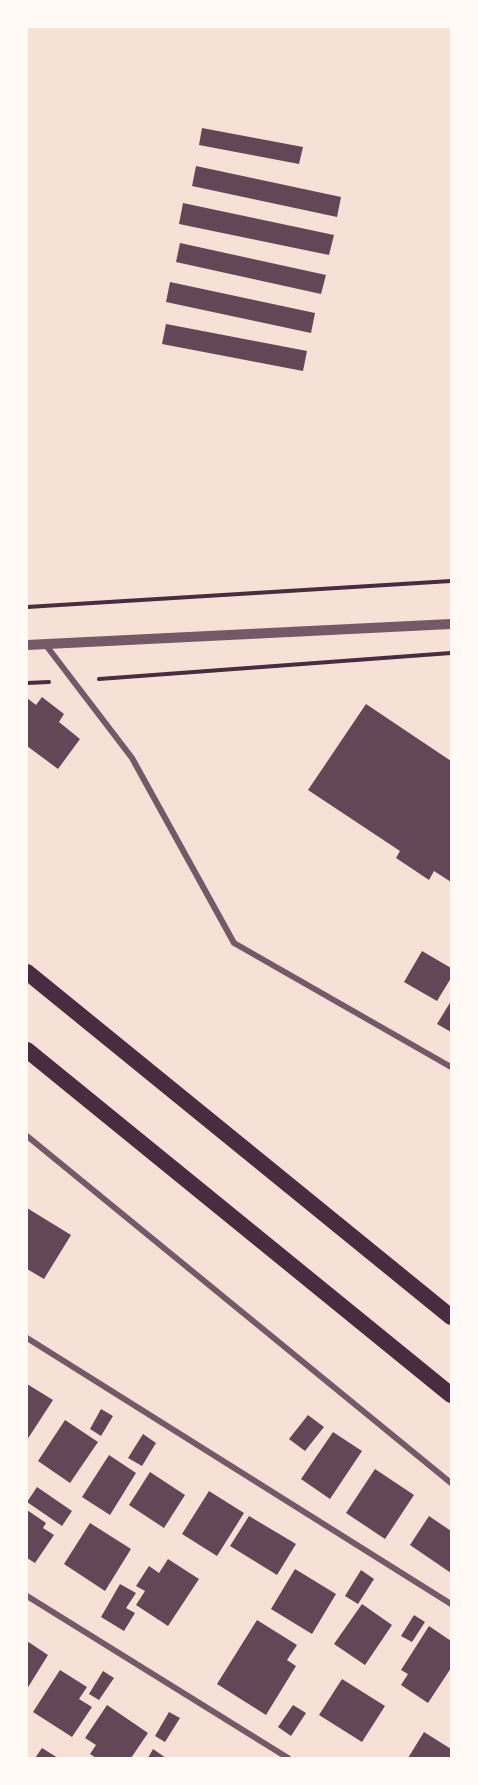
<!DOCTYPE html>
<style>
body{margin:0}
#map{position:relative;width:478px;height:1785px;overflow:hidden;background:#f7e1d7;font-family:Cabin,sans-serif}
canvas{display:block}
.frame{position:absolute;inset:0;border:28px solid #fffaf5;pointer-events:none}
</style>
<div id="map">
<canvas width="478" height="1785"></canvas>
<div class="frame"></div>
</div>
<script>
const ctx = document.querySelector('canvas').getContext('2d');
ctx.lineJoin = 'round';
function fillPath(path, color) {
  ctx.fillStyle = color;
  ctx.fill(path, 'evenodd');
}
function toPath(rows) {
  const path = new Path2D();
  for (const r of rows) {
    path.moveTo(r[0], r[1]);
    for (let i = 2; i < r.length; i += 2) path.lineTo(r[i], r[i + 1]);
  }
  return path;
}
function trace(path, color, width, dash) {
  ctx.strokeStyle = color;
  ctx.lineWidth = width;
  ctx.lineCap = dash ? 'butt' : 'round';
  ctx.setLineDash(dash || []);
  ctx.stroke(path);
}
fillPath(toPath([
 [202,128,303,147,299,164,199,145],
 [196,166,341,197,337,217,192,186],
 [183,203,334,235,329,255,179,224],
 [180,243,326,275,321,294,176,262],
 [170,282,315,313,311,333,166,302],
 [166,324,307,351,303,371,162,344],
 [42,697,64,714,59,722,80,739,58,769,27,746,27,698,36,705],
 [366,704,451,761,451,882,434,871,429,880,396,858,400,851,308,790],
 [422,951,451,968,451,978,437,1001,404,982],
 [451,1001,451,1032,437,1024],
 [27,1208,71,1235,44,1279,27,1269],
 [27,1384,53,1400,27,1440],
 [101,1409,113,1416,101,1436,90,1429],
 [308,1415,324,1427,305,1451,289,1439],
 [65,1420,98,1442,70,1483,38,1461],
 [333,1432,362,1451,330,1499,301,1479],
 [143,1434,156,1443,142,1466,128,1458],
 [109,1455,136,1473,110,1515,82,1497],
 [375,1469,414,1495,385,1539,346,1513],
 [150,1472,185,1495,164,1528,129,1505],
 [37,1487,72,1511,62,1526,27,1502],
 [209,1491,244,1513,217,1556,182,1534],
 [27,1510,46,1523,43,1528,54,1535,35,1563,27,1558],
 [249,1516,296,1544,277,1575,230,1546],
 [429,1516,451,1531,451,1573,410,1545],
 [90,1523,131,1549,105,1591,64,1564],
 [168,1559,199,1579,168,1626,136,1605,145,1591,136,1586,149,1566,159,1573],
 [295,1569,336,1594,312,1634,271,1609],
 [361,1570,374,1579,358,1604,345,1596],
 [120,1584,136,1593,126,1608,135,1613,124,1631,101,1617],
 [362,1604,392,1625,365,1665,334,1644],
 [414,1615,425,1622,412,1642,401,1636],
 [257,1620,297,1645,287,1660,296,1666,266,1715,217,1684],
 [429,1626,451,1641,451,1668,428,1703,401,1685,408,1674,401,1670],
 [27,1641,48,1655,27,1689],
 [60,1670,87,1687,79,1699,92,1707,72,1737,33,1712],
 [103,1671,114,1678,99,1700,89,1694],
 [342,1679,385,1706,362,1742,319,1715],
 [107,1705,148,1733,131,1758,96,1758,90,1754,96,1745,85,1738],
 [293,1705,306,1713,291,1736,278,1727],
 [169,1712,180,1718,165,1742,155,1736],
 [424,1732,451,1749,450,1758,408,1758],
 [42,1748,58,1758,35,1758],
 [153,1749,166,1758,148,1758]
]), '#644757');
trace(toPath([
 [27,607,451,581],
 [99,679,451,653],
 [27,683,49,682]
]), '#4a2c40', 4);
trace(toPath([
 [45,644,132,758,234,943,451,1067],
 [27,1136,451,1483],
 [27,1338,451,1604],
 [27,1596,288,1758]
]), '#755966', 6);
trace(toPath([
 [27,645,451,624]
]), '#755966', 10);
trace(toPath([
 [27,972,451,1317],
 [27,1050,451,1395]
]), '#4a2c40', 16);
</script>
